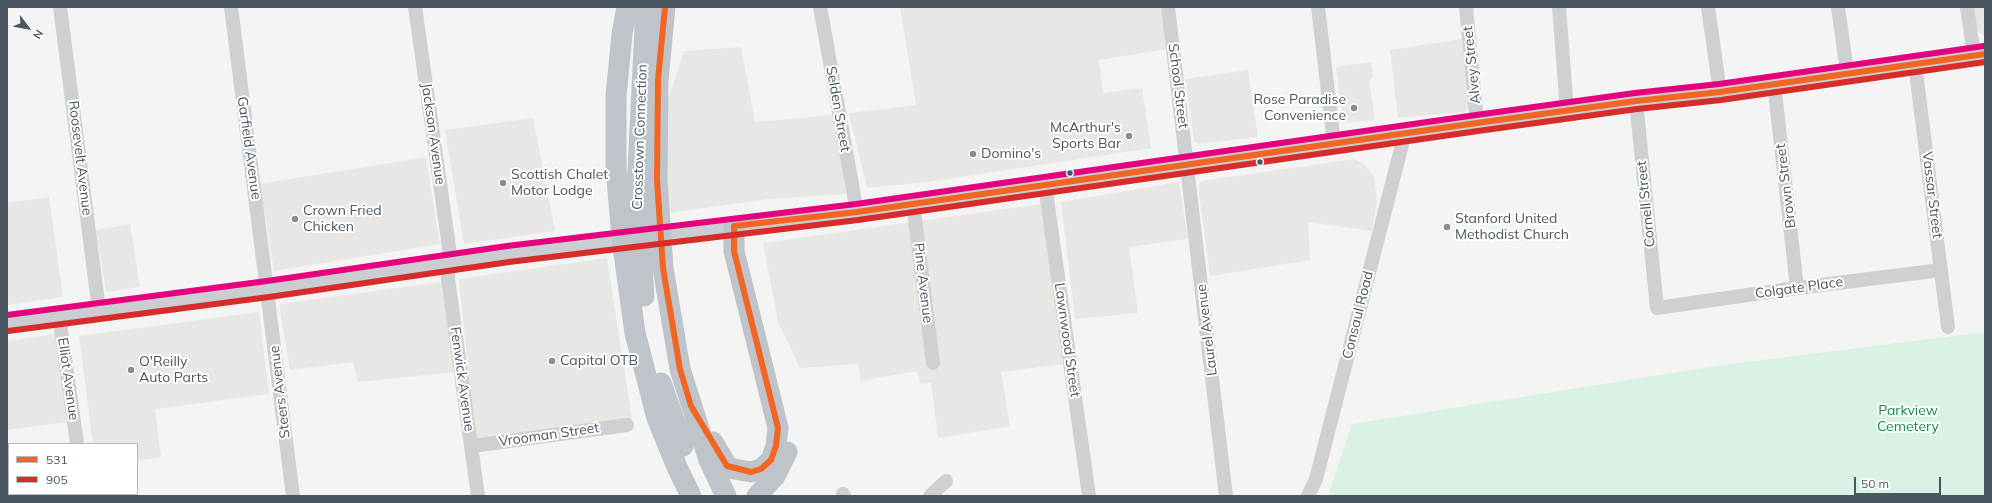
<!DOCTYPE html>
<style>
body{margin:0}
#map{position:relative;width:1992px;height:503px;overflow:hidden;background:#f4f4f4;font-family:Mulish,sans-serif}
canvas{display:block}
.frame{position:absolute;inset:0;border:8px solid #4a5661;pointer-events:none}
.legend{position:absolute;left:8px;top:443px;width:130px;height:52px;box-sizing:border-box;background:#fff;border:1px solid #b7bbc0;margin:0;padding:5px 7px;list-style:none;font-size:12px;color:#4a5661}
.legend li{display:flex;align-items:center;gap:8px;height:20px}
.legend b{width:20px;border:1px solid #b7bbc0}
.north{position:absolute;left:8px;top:8px;width:40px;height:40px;-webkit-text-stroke:3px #fff;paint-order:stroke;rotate:122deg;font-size:11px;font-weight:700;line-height:16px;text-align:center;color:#4a5661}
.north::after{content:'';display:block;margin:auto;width:14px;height:18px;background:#4a5661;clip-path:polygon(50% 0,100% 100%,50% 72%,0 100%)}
.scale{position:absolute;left:1854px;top:477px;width:87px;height:18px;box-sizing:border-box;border:2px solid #4a5661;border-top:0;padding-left:5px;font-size:12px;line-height:14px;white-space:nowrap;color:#4a5661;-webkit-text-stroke:3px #fff;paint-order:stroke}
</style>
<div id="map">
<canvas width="1992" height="503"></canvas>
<div class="frame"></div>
<ul class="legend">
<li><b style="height:5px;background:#f26522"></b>531</li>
<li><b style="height:5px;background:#d72c2a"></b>905</li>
</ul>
<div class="north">N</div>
<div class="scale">50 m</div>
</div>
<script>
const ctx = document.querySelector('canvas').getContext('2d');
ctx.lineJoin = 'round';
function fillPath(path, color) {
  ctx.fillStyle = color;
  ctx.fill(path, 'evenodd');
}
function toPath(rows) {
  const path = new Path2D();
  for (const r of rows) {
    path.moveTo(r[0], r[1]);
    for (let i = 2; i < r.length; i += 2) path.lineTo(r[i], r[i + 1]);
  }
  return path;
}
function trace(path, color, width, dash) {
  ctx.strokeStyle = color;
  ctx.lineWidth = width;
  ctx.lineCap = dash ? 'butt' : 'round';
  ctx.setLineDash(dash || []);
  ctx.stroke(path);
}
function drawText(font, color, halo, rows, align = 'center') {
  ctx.font = font + ' Mulish,sans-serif';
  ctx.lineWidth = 4;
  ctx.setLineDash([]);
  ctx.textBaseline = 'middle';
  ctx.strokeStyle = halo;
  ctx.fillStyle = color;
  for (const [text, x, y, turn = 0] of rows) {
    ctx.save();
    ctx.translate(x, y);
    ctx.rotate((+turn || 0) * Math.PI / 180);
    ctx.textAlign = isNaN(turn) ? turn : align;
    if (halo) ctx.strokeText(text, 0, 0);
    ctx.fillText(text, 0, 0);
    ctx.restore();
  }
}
fillPath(toPath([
 [900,7,1161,7,1167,49,1099,60,1103,93,1142,88,1151,148,928,182,867,188,849,113,916,105],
 [1972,7,1985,7,1985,36,1978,32],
 [1462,39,1469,107,1464,112,1398,118,1390,50],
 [741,47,755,122,834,115,847,194,769,199,668,213,666,106,684,51],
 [1371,62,1373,76,1369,81,1375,120,1343,123,1336,67],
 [1248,70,1258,137,1198,144,1194,141,1185,79],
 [533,118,555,231,464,244,445,130],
 [426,157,440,244,274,271,260,184],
 [1354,159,1364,164,1374,176,1377,201,1372,231,1308,222,1310,260,1210,276,1198,187,1201,181],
 [1179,182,1188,239,1129,247,1138,313,1075,319,1061,202],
 [49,197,63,297,7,305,7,203],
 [1041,204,1064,364,1001,372,1010,426,938,438,931,383,920,384,917,371,861,381,858,364,800,368,778,322,763,243],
 [130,224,140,287,106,292,96,230],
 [607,258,632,419,475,440,459,279],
 [441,282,455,372,358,382,353,362,290,370,279,304],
 [259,312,269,394,155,409,161,457,137,461,137,444,93,444,79,336],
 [55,334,67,422,7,430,7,341]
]), '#e8e7e3');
fillPath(toPath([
 [1985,332,1985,496,1328,496,1352,424,1722,365]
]), '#d9f2e3');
trace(toPath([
 [60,7,99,310],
 [231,7,293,496],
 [415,7,449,247,448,279,478,496],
 [820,7,857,212],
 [1168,7,1226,496],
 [1318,7,1334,143],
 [1466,7,1477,123],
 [1559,7,1567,111],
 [1708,7,1720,92],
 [1838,7,1847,72],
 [1967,7,1974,55],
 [1915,64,1948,327],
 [1774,83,1797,288],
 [1636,101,1657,308,1797,288,1941,270],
 [1045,185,1089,496],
 [913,203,933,363],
 [59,315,77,444],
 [472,446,627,425],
 [84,494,84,496],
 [843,494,844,496],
 [930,496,946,481],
 [1308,496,1316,479,1405,133]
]), '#ced0d2', 14);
trace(toPath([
 [7,323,268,289,508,254,857,212,1477,123,1636,101,1720,92,1985,54]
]), '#caced1', 18);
trace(toPath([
 [627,7,622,34,616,96,616,167,622,239,635,333,657,418,677,467,691,496],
 [665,7,658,80,657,180,663,268,680,369,709,460,726,496],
 [644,296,637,190,646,7],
 [661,383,683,446],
 [713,442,727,466,734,469,751,472,761,469,771,460,776,446,778,428,734,251,734,226],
 [757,496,775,476,787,452]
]), '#bec4c9', 21);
trace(toPath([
 [665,7,658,80,657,180,663,268,680,369,691,406,727,466,751,472,761,469,771,460,776,446,778,428,734,251,734,226,857,212,1477,123,1636,101,1720,92,1985,54]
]), '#f26522', 6);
trace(toPath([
 [8,331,269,297,509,262,858,220,1478,131,1637,109,1721,100,1985,62]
]), '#d72c2a', 6);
trace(toPath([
 [7,315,267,281,507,246,856,204,1476,115,1635,93,1719,84,1984,46]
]), '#e5007d', 6);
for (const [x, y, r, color] of [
 [1354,108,4,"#868d94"],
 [1129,136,4,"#868d94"],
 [973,154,4,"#868d94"],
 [1260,162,3.5,"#4a5661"],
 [1070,173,3.5,"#4a5661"],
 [503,183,4,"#868d94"],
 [295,219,4,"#868d94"],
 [1447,227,4,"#868d94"],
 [552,361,4,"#868d94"],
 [131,370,4,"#868d94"]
]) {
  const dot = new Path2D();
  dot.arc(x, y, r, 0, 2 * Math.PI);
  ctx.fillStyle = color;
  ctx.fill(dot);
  trace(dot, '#fff', 1.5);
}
drawText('14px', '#4a5661', '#fff', [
 ["Alvey Street",1472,65,-96],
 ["School Street",1178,86,83],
 ["Selden Street",838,109,80],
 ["Jackson Avenue",433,134,82],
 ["Crosstown Connection",640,137,-88],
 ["Garfield Avenue",249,148,82],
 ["Roosevelt Avenue",80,158,83],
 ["Brown Street",1786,186,-97],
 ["Vassar Street",1932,195,83],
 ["Cornell Street",1646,204,-96],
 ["Pine Avenue",923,283,83],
 ["Colgate Place",1799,288,-8],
 ["Consaul Road",1358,315,-76],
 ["Laurel Avenue",1207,330,-97],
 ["Lawnwood Street",1067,340,82],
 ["Elliot Avenue",68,379,82],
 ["Fenwick Avenue",462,379,82],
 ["Steers Avenue",280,392,-97],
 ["Vrooman Street",549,435,-8]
]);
drawText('14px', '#4a5661', '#fff', [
 ["Rose Paradise",1346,100,"right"],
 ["Convenience",1346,116,"right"],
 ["McArthur's",1121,128,"right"],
 ["Sports Bar",1121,144,"right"],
 ["Domino's",981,154],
 ["Scottish Chalet",511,175],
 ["Motor Lodge",511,191],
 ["Crown Fried",303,211],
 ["Chicken",303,227],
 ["Stanford United",1455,219],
 ["Methodist Church",1455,235],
 ["Capital OTB",560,361],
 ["O'Reilly",139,362],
 ["Auto Parts",139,378]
], 'left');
drawText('14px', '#17864f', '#fff', [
 ["Parkview",1908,411],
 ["Cemetery",1908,427]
]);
</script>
